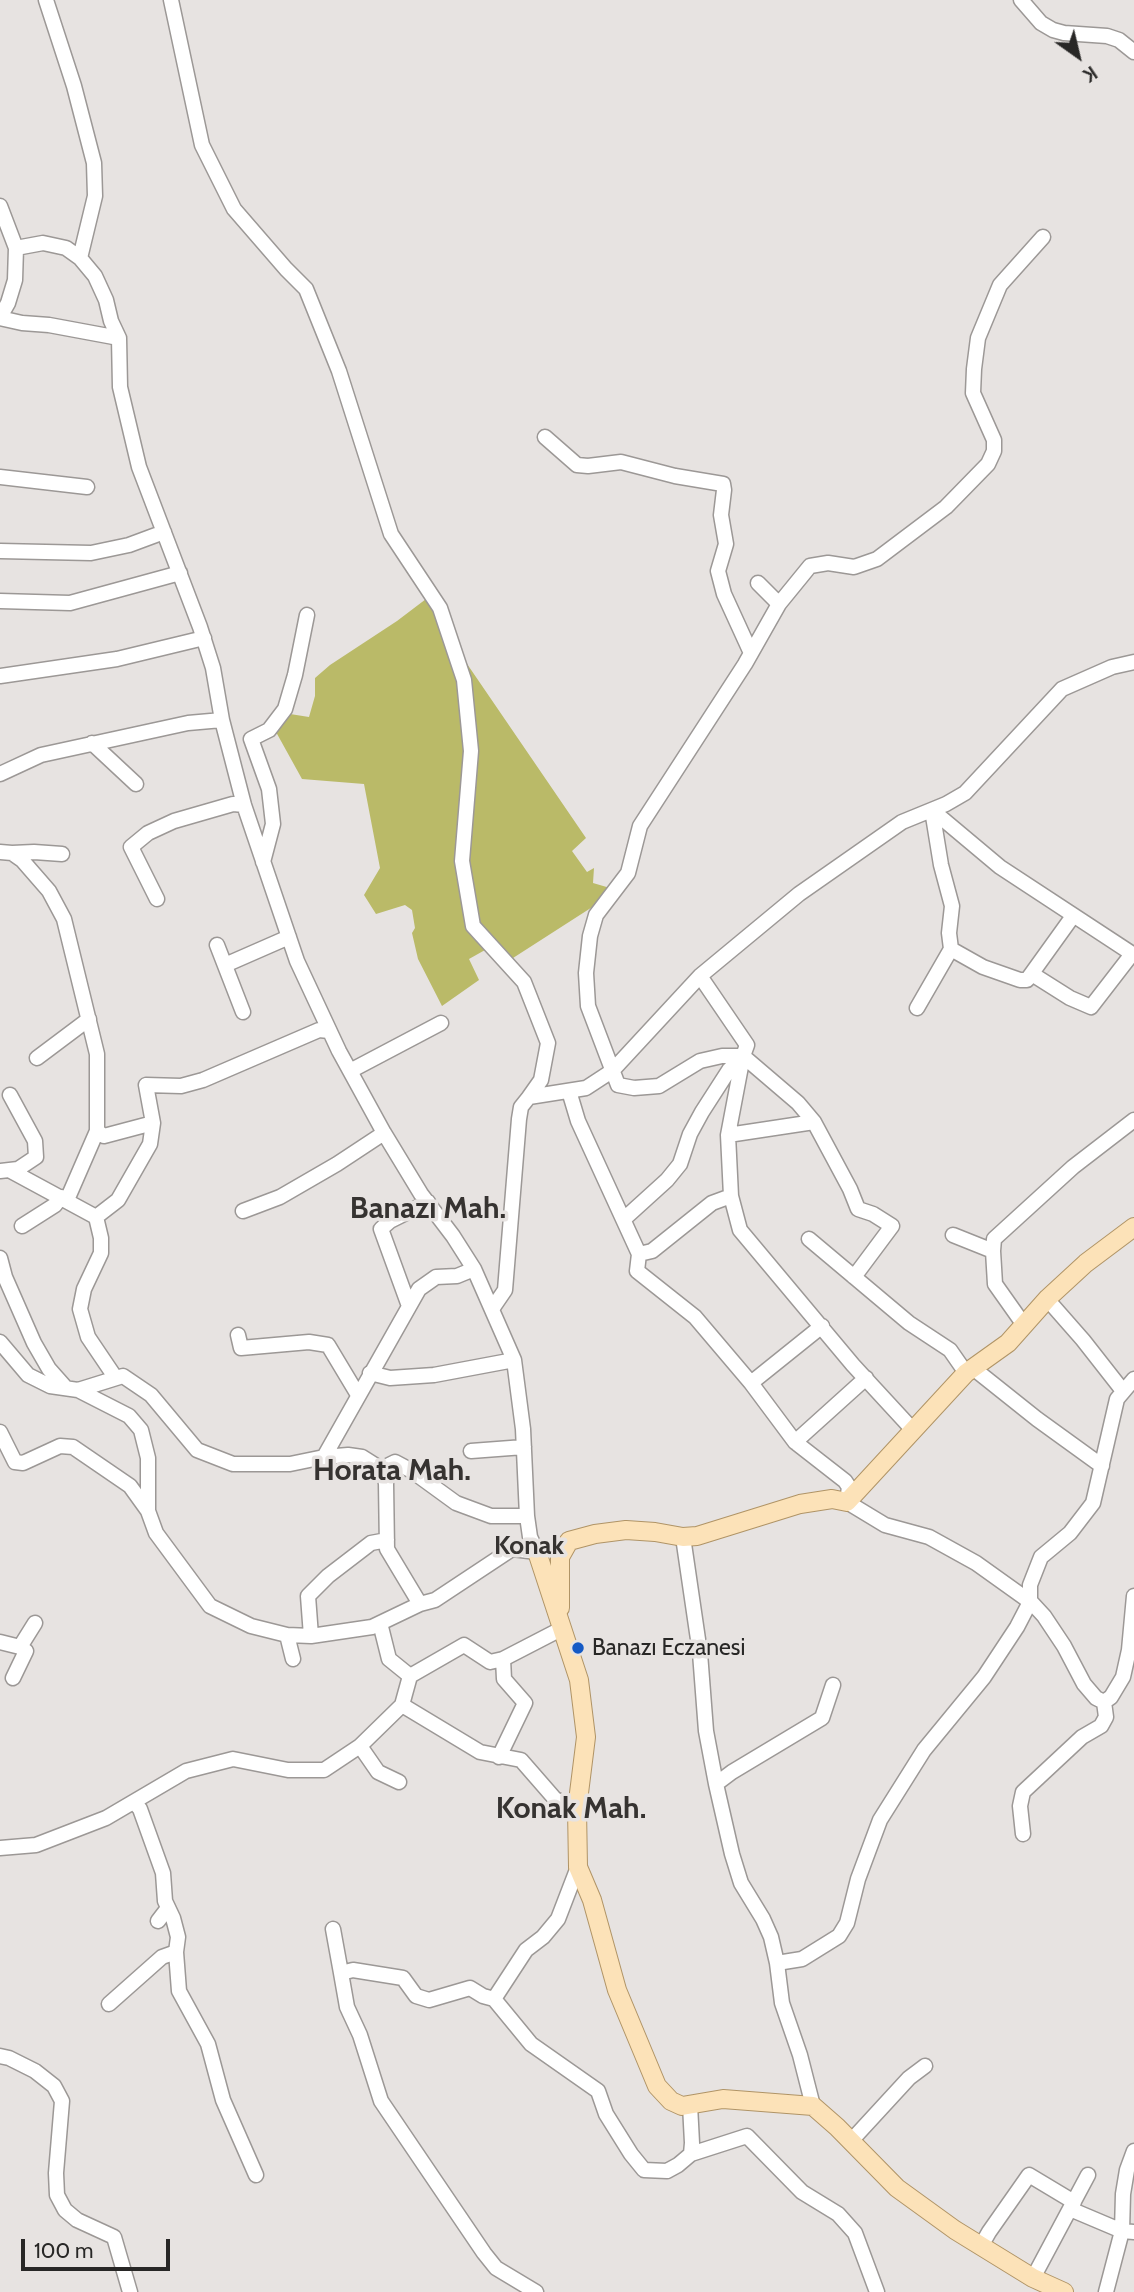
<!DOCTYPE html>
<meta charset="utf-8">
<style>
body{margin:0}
#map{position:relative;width:1134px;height:2292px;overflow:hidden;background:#e7e3e1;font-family:Cabin,sans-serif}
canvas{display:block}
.north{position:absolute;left:1043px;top:21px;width:70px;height:70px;-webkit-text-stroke:5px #e7e3e1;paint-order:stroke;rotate:146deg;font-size:19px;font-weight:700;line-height:28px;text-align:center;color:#282726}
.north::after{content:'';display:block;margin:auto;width:24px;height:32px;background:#282726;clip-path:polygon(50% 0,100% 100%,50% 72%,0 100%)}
.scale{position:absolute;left:21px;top:2239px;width:149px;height:32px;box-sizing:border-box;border:4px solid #282726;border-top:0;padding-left:9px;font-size:21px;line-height:24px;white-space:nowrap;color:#282726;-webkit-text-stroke:5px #e7e3e1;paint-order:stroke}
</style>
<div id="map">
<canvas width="1134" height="2292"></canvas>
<div class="north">K</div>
<div class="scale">100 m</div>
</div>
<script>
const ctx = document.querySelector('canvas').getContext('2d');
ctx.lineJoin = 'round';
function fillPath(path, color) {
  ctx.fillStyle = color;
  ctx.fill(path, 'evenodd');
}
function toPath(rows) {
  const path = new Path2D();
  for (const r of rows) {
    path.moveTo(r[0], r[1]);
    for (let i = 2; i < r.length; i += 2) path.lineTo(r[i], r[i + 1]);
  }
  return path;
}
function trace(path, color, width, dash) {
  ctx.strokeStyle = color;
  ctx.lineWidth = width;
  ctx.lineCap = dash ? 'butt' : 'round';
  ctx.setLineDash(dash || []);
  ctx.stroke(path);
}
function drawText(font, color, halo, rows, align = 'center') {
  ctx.font = font + ' Cabin,sans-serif';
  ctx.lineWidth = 7;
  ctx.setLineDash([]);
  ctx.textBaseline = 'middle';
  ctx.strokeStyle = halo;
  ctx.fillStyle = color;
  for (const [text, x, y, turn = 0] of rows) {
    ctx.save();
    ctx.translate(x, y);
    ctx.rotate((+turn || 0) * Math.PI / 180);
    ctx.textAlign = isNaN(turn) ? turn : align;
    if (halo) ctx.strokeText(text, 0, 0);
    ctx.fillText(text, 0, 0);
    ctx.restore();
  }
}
fillPath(toPath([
 [426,599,437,614,458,681,465,745,457,867,467,928,485,950,469,959,479,980,442,1006,418,959,412,933,415,928,412,910,405,905,376,914,364,895,380,868,364,784,302,779,276,732,290,714,309,717,315,696,315,678,330,665,397,621],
 [463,658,586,838,572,851,587,872,594,868,593,883,610,888,597,904,513,958,479,922,469,862,477,752]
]), '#baba68');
const minor = toPath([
 [46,0,74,86,94,163,95,196,80,258],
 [171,0,202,145,234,209,286,269,306,289,339,371,391,534,440,608,464,680,471,751,462,861,473,926,524,982,548,1043,541,1080,529,1097],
 [1021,0,1041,23,1053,30,1064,33,1107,36,1119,40,1134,52],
 [0,206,16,248,15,280,8,303,0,317],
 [16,248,43,243,66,248,80,258,95,276,106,300,111,321,119,338,120,387,139,467,200,627,213,668,222,720,244,805,297,961,339,1051,384,1133,421,1194,453,1236,474,1269,514,1360,523,1429,527,1516,530,1537,537,1552],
 [0,318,22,323,49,325,119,338],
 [545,437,577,465,588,466,621,462,675,476,723,484,724,490,721,515,726,544,718,571,724,594,751,653],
 [0,477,87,487],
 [0,551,91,553,129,545,164,532],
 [758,583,779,604,745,664,640,826,628,873,596,915,590,936,586,973,588,1006,618,1085,634,1088,659,1086,700,1061,722,1056,743,1056,798,1103,814,1122,850,1189,858,1209,873,1214,892,1226,854,1277],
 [0,601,70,603,180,573],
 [779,604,810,566,828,563,854,567,877,559,946,507,988,464,994,451,994,440,973,393,974,369,978,338,1000,285,1043,237],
 [0,676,117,659,204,638],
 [92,743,136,784],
 [0,774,41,755,188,723,222,720],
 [932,810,941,865,952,906,949,933,951,949,983,967,1020,980,1027,980,1073,916],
 [932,810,1000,867,1134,955],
 [0,852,12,853,22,860,49,891,64,919,97,1054,97,1131,67,1200],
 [12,853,34,852,62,854],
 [263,862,273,824,269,789,251,739,269,730,285,709,295,675,307,615],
 [157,899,131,847,148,833,174,821,233,804,244,805],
 [217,945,243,1012],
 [225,965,289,937],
 [1032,974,1070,998,1091,1007,1132,954],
 [700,976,747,1045,743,1056,728,1135,731,1196,740,1230,853,1365,912,1429],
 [917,1008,951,949],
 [37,1058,89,1019],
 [350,1071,441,1023],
 [569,1091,578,1121,639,1254,637,1271,695,1317,751,1383,795,1442,845,1481,849,1487,847,1502,885,1525,929,1537,976,1563,1032,1603,1044,1616,1064,1646,1084,1684,1096,1698,1104,1702,1111,1697,1123,1677,1129,1650,1134,1596],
 [97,1131,104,1136,153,1123,146,1085,181,1086,203,1080,319,1030,329,1031],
 [728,1135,814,1122],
 [0,1171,18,1169,36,1157,35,1141,10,1095],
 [11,1171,96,1217,118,1200,150,1144,153,1123],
 [243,1211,280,1197,337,1164,384,1133],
 [96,1217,101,1238,101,1253,84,1289,80,1309,88,1337,115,1377],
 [624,1219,667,1180,680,1164,690,1134,702,1112,729,1070,742,1057],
 [22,1226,55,1205,61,1197],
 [953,1235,993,1251],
 [809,1239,909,1323,950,1350,966,1373],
 [639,1254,652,1251,712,1203,731,1196],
 [0,1258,5,1277,34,1343,49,1369,65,1387],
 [1047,1299,1083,1340,1123,1391],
 [409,1306,381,1229,390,1221,428,1202],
 [492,1309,505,1290,519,1119,521,1107,529,1097,586,1088,612,1071,700,976,799,894,902,822,946,804,965,793,1062,689,1112,667,1134,662],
 [1024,1325,995,1284,993,1251,994,1239,1073,1167,1134,1120],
 [238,1335,241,1348,309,1342,328,1345,358,1395],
 [0,1342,28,1375,50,1386,78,1390,129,1416,141,1430,148,1458,148,1511,156,1533,210,1606,251,1626,287,1635,311,1636,372,1627,420,1604,435,1600,512,1549,537,1552],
 [973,1368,1037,1419,1102,1466],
 [370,1373,390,1378,434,1375,514,1360],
 [751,1383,822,1326],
 [78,1390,123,1376,151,1395,197,1450,233,1464,290,1464,324,1457,419,1289,436,1277,457,1276,474,1269],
 [0,1432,15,1462,23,1463,60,1446,73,1447,130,1486,148,1511],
 [795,1442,866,1378],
 [471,1451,524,1447],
 [324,1457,348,1455,362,1457,381,1469],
 [683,1537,700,1653,706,1731,716,1784,732,1854,741,1883,763,1919,771,1937,777,1963,782,2003,800,2055,813,2106],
 [420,1604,387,1549,386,1483,381,1469,395,1462,412,1471,456,1503,491,1516,527,1516],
 [380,1623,389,1659,410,1676,464,1645,490,1662,503,1659,561,1629],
 [287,1635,293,1659],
 [311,1636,308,1596,328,1576,371,1543,387,1540],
 [0,1642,20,1647,26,1651,13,1678],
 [20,1647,35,1623],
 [402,1705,410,1676],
 [360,1746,378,1772,399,1782],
 [499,1757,525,1703,504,1679,503,1659],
 [716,1784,732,1772,822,1718,833,1685],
 [1023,1834,1020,1806,1023,1792,1082,1737,1101,1726,1106,1717,1104,1702],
 [0,1848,36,1845,106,1818,186,1771,233,1759,288,1770,324,1770,360,1746,402,1705,480,1752,521,1760,555,1799,577,1809],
 [578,1867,558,1919,543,1937,526,1950,494,1999,531,2044,598,2091,606,2114,631,2154,644,2170,667,2171,678,2165,691,2154,692,2143,690,2105],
 [158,1921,168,1908],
 [333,1929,341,1973,353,1970,403,1978,416,1996,429,2000,470,1988,483,1996,494,1999],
 [176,1952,179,1991,208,2044,223,2100,256,2175],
 [777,1963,802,1959,839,1936,847,1923,858,1879,880,1820,924,1750,984,1677,1017,1627,1030,1602,1030,1585,1041,1557,1070,1533,1093,1503,1117,1399,1134,1379],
 [341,1973,347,2007,360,2035,381,2101,484,2253,496,2268,536,2292],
 [109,2004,162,1957,176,1952,178,1937,173,1918,165,1901,163,1873,140,1809,134,1802],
 [0,2056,9,2058,35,2071,54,2086,62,2101,56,2173,57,2195,65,2210,77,2220,114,2237,130,2292],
 [851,2141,909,2078,925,2066],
 [691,2154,747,2136,802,2192,838,2214,855,2233,877,2292],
 [1070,2209,1122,2231,1134,2232],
 [981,2246,989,2232,1029,2175,1074,2202],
 [1033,2278,1088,2175],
 [1106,2292,1122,2231,1123,2194,1127,2170,1134,2151]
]);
const major = toPath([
 [537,1552,579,1680,586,1737,577,1809,578,1867,592,1900,617,1990,657,2086,671,2101,682,2106,723,2099,813,2106,837,2127,897,2188,955,2230,1033,2278,1064,2292],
 [560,1608,560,1557,569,1541,595,1534,626,1530,655,1532,683,1537,697,1536,800,1504,832,1499,847,1502,966,1373,1008,1343,1048,1298,1086,1263,1134,1227]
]);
trace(minor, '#9c9896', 17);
trace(major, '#b09466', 20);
trace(minor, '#fff', 14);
trace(major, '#fce2b8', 18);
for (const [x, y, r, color] of [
 [578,1648,7,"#155ac5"]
]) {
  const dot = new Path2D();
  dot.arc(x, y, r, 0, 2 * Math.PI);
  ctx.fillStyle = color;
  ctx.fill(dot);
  trace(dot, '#e7e3e1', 2.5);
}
drawText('23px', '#282726', '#e7e3e1', [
 ["Banazı Eczanesi",592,1648]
], 'left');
drawText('bold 26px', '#363331', '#e7e3e1', [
 ["Konak",529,1546]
]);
drawText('bold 30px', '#363331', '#e7e3e1', [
 ["Banazı Mah.",428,1209],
 ["Horata Mah.",392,1471],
 ["Konak Mah.",571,1809]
]);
</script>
